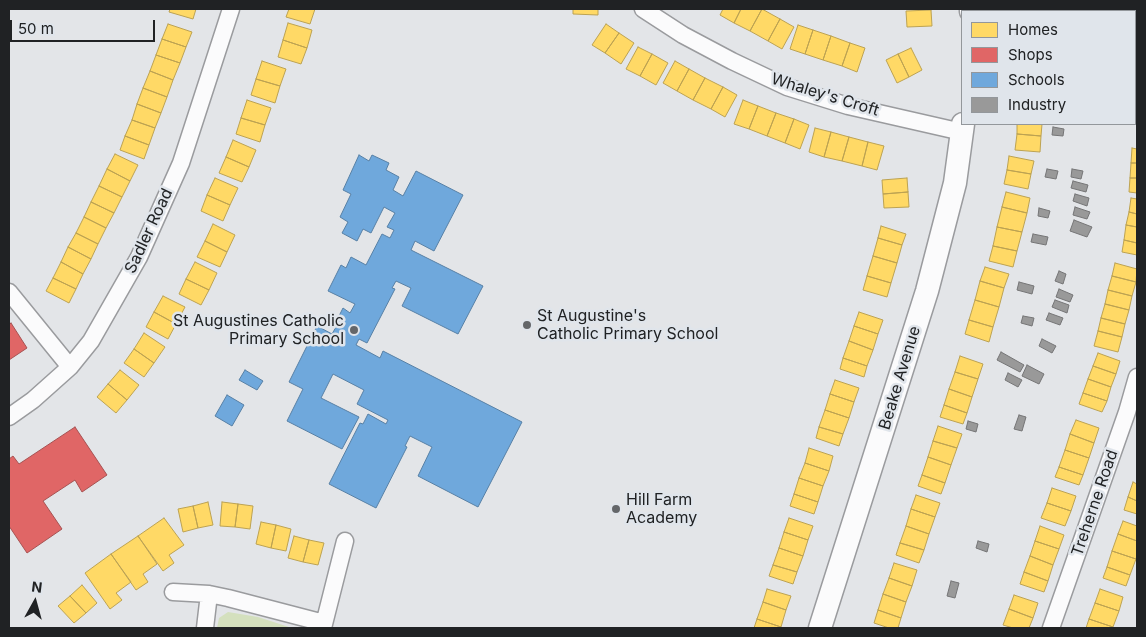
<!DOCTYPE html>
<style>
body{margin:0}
#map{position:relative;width:1146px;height:637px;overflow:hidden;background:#e3e5e8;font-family:Inter,sans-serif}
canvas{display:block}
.frame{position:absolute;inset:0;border:10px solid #202224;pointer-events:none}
.legend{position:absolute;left:961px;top:10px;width:175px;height:115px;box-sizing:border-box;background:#e0e5eb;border:1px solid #93979b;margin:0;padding:6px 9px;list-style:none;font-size:15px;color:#202224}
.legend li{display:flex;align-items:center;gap:10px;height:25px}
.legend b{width:25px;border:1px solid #93979b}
.north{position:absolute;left:10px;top:577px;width:50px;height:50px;-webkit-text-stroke:4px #e0e5eb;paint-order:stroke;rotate:7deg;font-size:14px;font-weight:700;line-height:20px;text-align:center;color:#202224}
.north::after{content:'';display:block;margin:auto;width:18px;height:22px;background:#202224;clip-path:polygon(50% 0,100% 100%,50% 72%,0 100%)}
.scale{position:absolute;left:10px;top:20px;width:145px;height:22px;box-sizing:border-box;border:2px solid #202224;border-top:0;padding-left:6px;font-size:15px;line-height:18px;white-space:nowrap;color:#202224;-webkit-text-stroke:4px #e0e5eb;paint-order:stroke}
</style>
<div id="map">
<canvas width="1146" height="637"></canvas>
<div class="frame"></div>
<ul class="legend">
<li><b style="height:14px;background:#ffd966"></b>Homes</li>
<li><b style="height:14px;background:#e06666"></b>Shops</li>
<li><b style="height:14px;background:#6fa8dc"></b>Schools</li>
<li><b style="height:14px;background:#999"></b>Industry</li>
</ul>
<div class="north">N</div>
<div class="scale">50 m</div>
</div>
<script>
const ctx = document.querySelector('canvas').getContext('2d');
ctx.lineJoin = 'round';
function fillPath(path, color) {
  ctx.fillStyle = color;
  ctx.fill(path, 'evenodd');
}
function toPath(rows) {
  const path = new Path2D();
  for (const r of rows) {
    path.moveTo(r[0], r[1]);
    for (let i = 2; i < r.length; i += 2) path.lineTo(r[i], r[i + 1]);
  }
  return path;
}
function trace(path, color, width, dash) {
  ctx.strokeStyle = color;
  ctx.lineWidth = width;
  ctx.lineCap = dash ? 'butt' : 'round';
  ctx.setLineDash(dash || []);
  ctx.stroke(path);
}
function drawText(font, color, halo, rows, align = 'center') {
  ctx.font = font + ' Inter,sans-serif';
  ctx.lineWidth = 5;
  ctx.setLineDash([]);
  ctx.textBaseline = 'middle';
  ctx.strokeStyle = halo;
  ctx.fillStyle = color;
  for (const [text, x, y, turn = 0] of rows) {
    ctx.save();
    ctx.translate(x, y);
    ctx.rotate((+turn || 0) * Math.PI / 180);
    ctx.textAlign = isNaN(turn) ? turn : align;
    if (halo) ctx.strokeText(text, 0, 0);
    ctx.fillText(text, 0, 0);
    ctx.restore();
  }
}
fillPath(toPath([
 [228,612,258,617,292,628,217,628,219,618]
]), '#d4e0be');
const homes = toPath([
 [170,9,196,9,193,19,169,12,170,9],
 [289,9,315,9,310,24,286,17,289,9],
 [573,9,598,9,598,15,573,14,573,9],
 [723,9,741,9,734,23,720,15,723,9],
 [741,9,762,9,750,31,734,23,741,9],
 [762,9,780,19,768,41,750,31,762,9],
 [1017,9,1042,9,1042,11,1017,11,1017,9],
 [931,10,932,26,907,27,906,11,931,10],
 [780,19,794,27,782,49,768,41,780,19],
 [288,23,312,30,307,48,283,40,288,23],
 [168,24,192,32,186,47,162,39,168,24],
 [606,24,619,33,605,53,592,45,606,24],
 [798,25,813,30,805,54,790,49,798,25],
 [813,30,831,36,823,60,805,54,813,30],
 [619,33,634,43,621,64,605,53,619,33],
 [831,36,850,43,842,66,823,60,831,36],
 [162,39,186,47,180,63,156,55,162,39],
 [283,40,307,48,301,64,278,57,283,40],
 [850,43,865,48,857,72,842,66,850,43],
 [638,47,652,54,640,76,626,69,638,47],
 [911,48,922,70,909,77,898,54,911,48],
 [652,54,668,63,656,85,640,76,652,54],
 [898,54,909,77,897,83,886,60,898,54],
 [156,55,180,63,173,80,150,71,156,55],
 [262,61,286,69,280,86,256,79,262,61],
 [675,61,689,69,677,91,663,83,675,61],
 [689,69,705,78,693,100,677,91,689,69],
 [150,71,173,80,167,97,143,88,150,71],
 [705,78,723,87,711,109,693,100,705,78],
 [256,79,280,86,275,103,251,95,256,79],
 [723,87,737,95,725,117,711,109,723,87],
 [143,88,167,97,161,113,137,104,143,88],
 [247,100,271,108,265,125,241,118,247,100],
 [743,100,758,106,749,129,734,124,743,100],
 [137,104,161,113,155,128,132,120,137,104],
 [758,106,776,113,767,136,749,129,758,106],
 [776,113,794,119,785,143,767,136,776,113],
 [241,118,265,125,260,142,236,134,241,118],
 [794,119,809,125,800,149,785,143,794,119],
 [132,120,155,128,149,145,125,136,132,120],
 [1017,124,1042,124,1041,136,1017,134,1017,124],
 [815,128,831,132,824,157,809,152,815,128],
 [831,132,849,137,842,161,824,157,831,132],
 [1017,134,1041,136,1040,152,1015,150,1017,134],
 [125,136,149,145,144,159,120,150,125,136],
 [849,137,868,142,862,166,842,161,849,137],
 [233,140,256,150,249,167,226,157,233,140],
 [868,142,884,146,877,170,862,166,868,142],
 [1132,148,1137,149,1137,163,1131,163,1132,148],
 [115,154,138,165,130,181,107,169,115,154],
 [1009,156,1034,161,1031,174,1007,170,1009,156],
 [226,157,249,167,242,182,219,173,226,157],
 [1131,163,1137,163,1137,178,1130,178,1131,163],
 [107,169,130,181,122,197,99,186,107,169],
 [1007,170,1031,174,1028,189,1004,184,1007,170],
 [215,178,238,188,230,205,207,195,215,178],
 [907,178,908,192,883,194,882,180,907,178],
 [1130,178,1137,178,1137,193,1129,192,1130,178],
 [99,186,122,197,114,213,91,202,99,186],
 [908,192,909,207,884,208,883,194,908,192],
 [1006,192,1030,198,1027,213,1002,207,1006,192],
 [207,195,230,205,223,221,201,211,207,195],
 [1131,198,1137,199,1137,214,1129,212,1131,198],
 [91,202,114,213,106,228,84,217,91,202],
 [1002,207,1027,213,1022,232,997,227,1002,207],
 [1129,212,1137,214,1137,227,1126,225,1129,212],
 [84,217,106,228,98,244,76,233,84,217],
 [213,224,235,235,227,252,205,241,213,224],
 [1126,225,1137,227,1137,243,1124,240,1126,225],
 [881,226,906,234,902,245,878,238,881,226],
 [997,227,1022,232,1017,251,993,246,997,227],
 [76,233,98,244,91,259,68,247,76,233],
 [878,238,902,245,897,263,873,256,878,238],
 [1124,240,1137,243,1137,255,1122,252,1124,240],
 [205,241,227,252,220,267,197,257,205,241],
 [993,246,1017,251,1013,267,989,261,993,246],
 [68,247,91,259,83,274,61,262,68,247],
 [873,256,897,263,891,283,867,276,873,256],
 [61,262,83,274,76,289,53,278,61,262],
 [195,262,217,273,209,290,186,279,195,262],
 [1115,263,1137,269,1136,282,1112,276,1115,263],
 [985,267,1009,274,1004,288,980,281,985,267],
 [867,276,891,283,887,297,863,290,867,276],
 [1112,276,1136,282,1132,296,1108,290,1112,276],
 [53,278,76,289,69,303,46,291,53,278],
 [186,279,209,290,201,305,179,294,186,279],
 [980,281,1004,288,999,307,975,300,980,281],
 [1108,290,1132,296,1129,310,1105,304,1108,290],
 [163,296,185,307,176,324,154,312,163,296],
 [975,300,999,307,993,327,969,320,975,300],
 [1105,304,1129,310,1125,324,1101,318,1105,304],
 [154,312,176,324,168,339,146,327,154,312],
 [859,312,883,320,878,334,854,326,859,312],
 [1101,318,1125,324,1122,337,1098,331,1101,318],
 [969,320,993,327,989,342,965,334,969,320],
 [854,326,878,334,873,350,849,341,854,326],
 [1098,331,1122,337,1118,352,1094,346,1098,331],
 [144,333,165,347,154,363,134,349,144,333],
 [849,341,873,350,867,366,843,358,849,341],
 [134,349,154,363,144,377,124,363,134,349],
 [1098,353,1120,361,1116,374,1093,366,1098,353],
 [960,356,983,364,978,379,955,372,960,356],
 [843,358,867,366,864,377,840,369,843,358],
 [1093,366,1116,374,1111,387,1088,379,1093,366],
 [120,370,139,385,127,400,108,384,120,370],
 [955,372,978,379,972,397,949,389,955,372],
 [1088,379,1111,387,1107,401,1083,393,1088,379],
 [835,380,859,388,854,402,830,394,835,380],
 [108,384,127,400,116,413,97,397,108,384],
 [949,389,972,397,967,413,944,405,949,389],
 [1083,393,1107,401,1102,412,1079,404,1083,393],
 [830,394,854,402,849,418,825,410,830,394],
 [944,405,967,413,963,424,940,417,944,405],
 [825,410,849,418,843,434,819,427,825,410],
 [1076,420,1099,428,1094,443,1070,434,1076,420],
 [938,426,962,434,957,448,933,441,938,426],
 [819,427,843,434,839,446,816,438,819,427],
 [1070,434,1094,443,1089,458,1065,450,1070,434],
 [933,441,957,448,951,465,928,457,933,441],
 [809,448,833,456,829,471,805,463,809,448],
 [1065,450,1089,458,1083,475,1059,467,1065,450],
 [928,457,951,465,945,483,922,475,928,457],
 [805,463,829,471,823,486,799,478,805,463],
 [1059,467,1083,475,1079,485,1055,477,1059,467],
 [922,475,945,483,941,494,918,486,922,475],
 [799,478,823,486,818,502,794,494,799,478],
 [1133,482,1137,484,1137,501,1128,497,1133,482],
 [1052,488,1076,496,1071,511,1047,503,1052,488],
 [794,494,818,502,814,514,790,506,794,494],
 [916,495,940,503,935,517,911,509,916,495],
 [1128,497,1137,501,1137,514,1124,510,1128,497],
 [208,502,213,525,198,528,193,506,208,502],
 [222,502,238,504,235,527,220,526,222,502],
 [1047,503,1071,511,1065,526,1041,518,1047,503],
 [238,504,253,506,250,529,235,527,238,504],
 [193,506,198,528,183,532,178,509,193,506],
 [911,509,935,517,929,534,906,526,911,509],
 [164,518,184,545,169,555,174,563,163,571,138,536,164,518],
 [789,518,813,526,808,540,784,532,789,518],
 [1123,521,1137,526,1137,541,1118,534,1123,521],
 [261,522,276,525,271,548,256,544,261,522],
 [276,525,291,529,286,551,271,548,276,525],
 [906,526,929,534,924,550,900,543,906,526],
 [1040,526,1064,535,1059,549,1035,541,1040,526],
 [784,532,808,540,803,556,779,548,784,532],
 [1118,534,1137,541,1137,555,1136,559,1112,551,1118,534],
 [138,536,157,564,143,574,148,582,136,590,111,554,138,536],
 [294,536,309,540,303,562,288,558,294,536],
 [309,540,324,543,318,565,303,562,309,540],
 [1035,541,1059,549,1053,565,1030,556,1035,541],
 [900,543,924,550,919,563,896,555,900,543],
 [779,548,803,556,797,572,773,565,779,548],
 [1112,551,1136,559,1130,575,1107,567,1112,551],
 [111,554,131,582,116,593,122,600,110,609,85,573,111,554],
 [1030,556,1053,565,1048,581,1024,572,1030,556],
 [894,563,917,570,912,586,889,578,894,563],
 [773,565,797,572,793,584,769,576,773,565],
 [1107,567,1130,575,1126,586,1103,578,1107,567],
 [1024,572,1048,581,1044,592,1020,584,1024,572],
 [889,578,912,586,906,602,883,594,889,578],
 [82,585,97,603,86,613,70,596,82,585],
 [767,589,791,596,786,610,763,602,767,589],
 [1100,589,1123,597,1119,611,1095,603,1100,589],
 [883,594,906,602,901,618,878,610,883,594],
 [1014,595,1038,603,1033,618,1009,609,1014,595],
 [70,596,86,613,74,623,58,606,70,596],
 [763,602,786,610,781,627,757,619,763,602],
 [1095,603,1119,611,1113,627,1089,619,1095,603],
 [1009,609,1033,618,1029,628,1013,628,1003,625,1009,609],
 [878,610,901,618,898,628,889,628,874,623,878,610],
 [757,619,781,627,781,628,754,628,757,619],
 [1089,619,1113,627,1113,628,1086,628,1089,619]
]);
fillPath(homes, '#ffd966');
trace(homes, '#bca252', 1);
const shops = toPath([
 [11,323,27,348,9,360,9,325,11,323],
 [75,427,107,475,82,492,75,480,43,501,62,529,27,553,9,526,9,459,13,456,19,464,75,427]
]);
fillPath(shops, '#e06666');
trace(shops, '#a65252', 1);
const schools = toPath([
 [359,155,369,161,372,155,389,163,386,170,399,177,393,190,403,196,416,171,463,195,434,251,415,241,411,250,483,286,458,334,402,306,411,288,396,281,392,288,395,289,367,343,359,339,356,345,380,358,383,351,522,422,478,507,418,476,432,447,410,436,405,446,407,447,376,508,329,484,360,423,363,424,368,414,386,424,388,420,357,404,364,390,333,374,321,398,359,417,342,449,287,421,303,389,289,382,317,326,332,334,336,327,334,326,343,308,350,313,355,304,328,291,341,265,346,268,351,257,366,265,382,234,390,238,394,230,387,227,395,213,384,207,371,233,363,229,357,241,342,233,348,222,340,217,351,194,343,190,359,155],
 [245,370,263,381,257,390,239,380,245,370],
 [227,395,244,405,232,426,215,416,227,395]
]);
fillPath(schools, '#6fa8dc');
trace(schools, '#5780a5', 1);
const industry = toPath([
 [1053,127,1064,129,1063,136,1052,135,1053,127],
 [1047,169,1058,171,1056,179,1045,177,1047,169],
 [1072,169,1083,171,1081,179,1071,177,1072,169],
 [1073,181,1088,185,1086,192,1071,188,1073,181],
 [1075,194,1089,198,1087,206,1073,201,1075,194],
 [1075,207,1090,212,1087,219,1073,215,1075,207],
 [1039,208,1050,211,1048,218,1038,216,1039,208],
 [1074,220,1092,227,1087,237,1070,231,1074,220],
 [1033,234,1048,237,1046,245,1031,242,1033,234],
 [1059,271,1066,274,1063,284,1055,281,1059,271],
 [1019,282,1034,286,1032,294,1017,290,1019,282],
 [1059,289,1073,295,1070,302,1056,297,1059,289],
 [1055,300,1069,305,1067,313,1052,307,1055,300],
 [1049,313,1063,318,1060,325,1046,320,1049,313],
 [1023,316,1034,318,1032,326,1021,323,1023,316],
 [1042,339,1056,346,1052,353,1039,346,1042,339],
 [1001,352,1024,365,1020,372,997,360,1001,352],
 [1027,365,1044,374,1039,384,1022,376,1027,365],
 [1008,373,1022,380,1018,387,1005,380,1008,373],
 [1019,415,1026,417,1022,431,1014,429,1019,415],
 [968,421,978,424,976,432,966,429,968,421],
 [978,541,989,544,987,552,976,548,978,541],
 [951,581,959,583,955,598,947,596,951,581]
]);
fillPath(industry, '#999');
trace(industry, '#757576', 1);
const street = toPath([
 [643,9,683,35,732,61,787,87,848,106,962,132],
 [9,292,70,367],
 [9,417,33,400,70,367,91,341,139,257,181,163,231,9],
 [173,592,209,594,228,598,324,623],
 [205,628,209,594],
 [323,628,345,541],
 [1051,628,1127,412,1137,377]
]);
const secondary = toPath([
 [971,11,971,9],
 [820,628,927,291,955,183,963,124]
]);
trace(street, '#9a9b9e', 19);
trace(secondary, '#9a9b9e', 25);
trace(street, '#fbfbfc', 16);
trace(secondary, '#fbfbfc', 22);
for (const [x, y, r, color] of [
 [527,325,5,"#646669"],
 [354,330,5,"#646669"],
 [616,509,5,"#646669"]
]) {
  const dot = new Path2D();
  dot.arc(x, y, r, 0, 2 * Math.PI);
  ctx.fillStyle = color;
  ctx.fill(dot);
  trace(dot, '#e0e5eb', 2);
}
drawText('16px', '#202224', '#e0e5eb', [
 ["Whaley's Croft",825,95,17],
 ["Sadler Road",149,231,-65],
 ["Beake Avenue",900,378,-73],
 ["Treherne Road",1095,503,-71]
]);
drawText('16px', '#202224', '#e0e5eb', [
 ["St Augustine's",537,316],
 ["Catholic Primary School",537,334],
 ["St Augustines Catholic",344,321,"right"],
 ["Primary School",344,339,"right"],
 ["Hill Farm",626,500],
 ["Academy",626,518]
], 'left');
</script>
